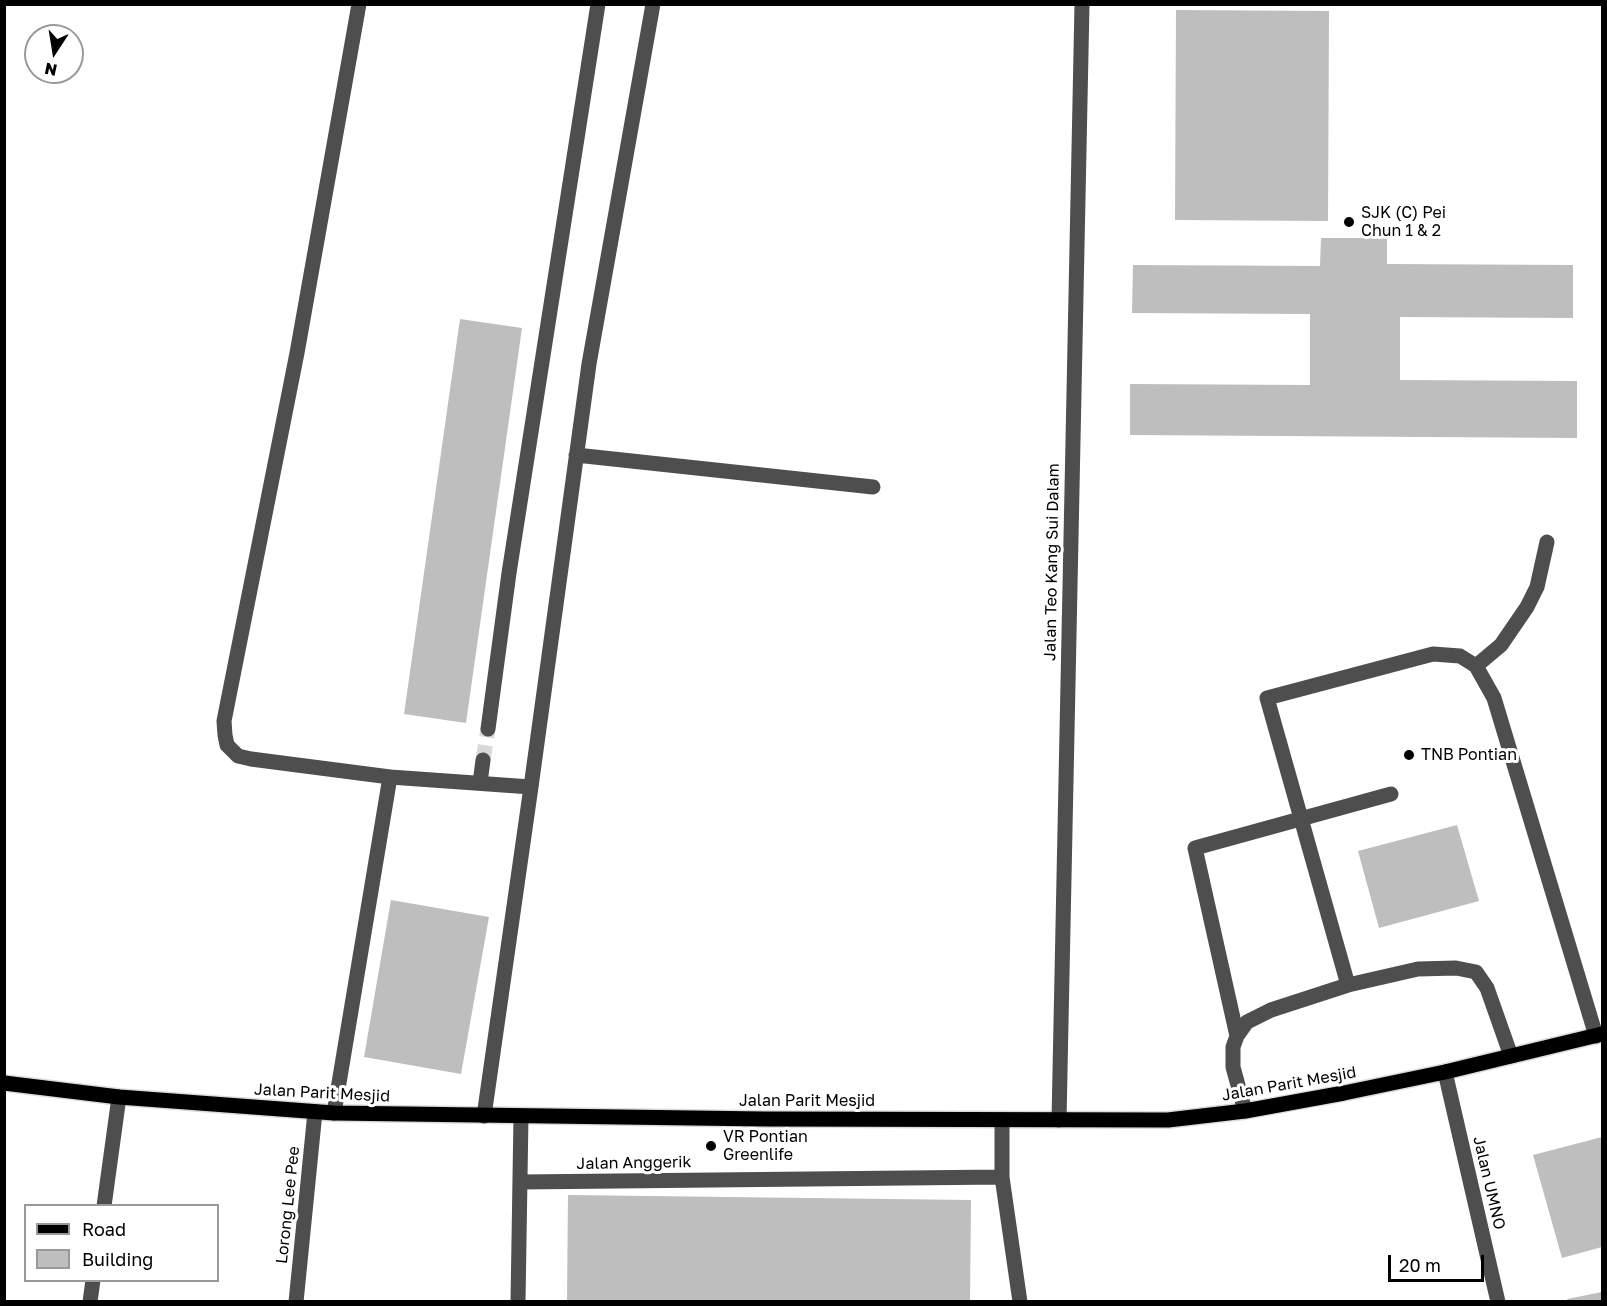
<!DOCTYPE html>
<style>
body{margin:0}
#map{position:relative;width:1607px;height:1306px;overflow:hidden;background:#fff;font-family:"Golos Text",sans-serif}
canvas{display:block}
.frame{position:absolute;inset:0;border:6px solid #000;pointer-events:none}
.legend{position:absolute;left:24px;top:1204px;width:195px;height:78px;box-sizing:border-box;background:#fff;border:2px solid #999;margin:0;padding:8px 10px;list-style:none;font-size:18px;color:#000}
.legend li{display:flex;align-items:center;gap:12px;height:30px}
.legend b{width:30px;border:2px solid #999}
.north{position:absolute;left:24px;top:24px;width:60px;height:60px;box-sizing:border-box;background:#fff;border:2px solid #999;border-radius:50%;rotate:192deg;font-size:16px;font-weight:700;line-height:24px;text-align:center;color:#000}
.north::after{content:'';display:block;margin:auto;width:21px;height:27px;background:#000;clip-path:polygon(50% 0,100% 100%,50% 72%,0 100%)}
.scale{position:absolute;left:1388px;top:1255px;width:96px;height:27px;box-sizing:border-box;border:3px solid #000;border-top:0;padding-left:8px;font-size:18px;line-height:21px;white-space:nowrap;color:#000;-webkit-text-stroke:4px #fff;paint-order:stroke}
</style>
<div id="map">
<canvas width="1607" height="1306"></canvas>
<div class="frame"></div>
<ul class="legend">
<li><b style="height:8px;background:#000"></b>Road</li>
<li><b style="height:16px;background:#bebebe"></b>Building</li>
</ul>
<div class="north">N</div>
<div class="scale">20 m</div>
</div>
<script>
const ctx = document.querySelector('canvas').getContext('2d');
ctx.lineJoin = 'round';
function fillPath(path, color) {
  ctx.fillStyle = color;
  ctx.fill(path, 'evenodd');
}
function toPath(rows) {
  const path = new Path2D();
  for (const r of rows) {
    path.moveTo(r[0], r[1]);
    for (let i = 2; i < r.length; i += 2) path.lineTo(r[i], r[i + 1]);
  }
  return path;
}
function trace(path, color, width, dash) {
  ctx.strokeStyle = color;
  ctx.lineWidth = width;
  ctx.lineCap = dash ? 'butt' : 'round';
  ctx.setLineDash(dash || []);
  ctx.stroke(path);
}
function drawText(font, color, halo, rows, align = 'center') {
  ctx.font = font + ' "Golos Text",sans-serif';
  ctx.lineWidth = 6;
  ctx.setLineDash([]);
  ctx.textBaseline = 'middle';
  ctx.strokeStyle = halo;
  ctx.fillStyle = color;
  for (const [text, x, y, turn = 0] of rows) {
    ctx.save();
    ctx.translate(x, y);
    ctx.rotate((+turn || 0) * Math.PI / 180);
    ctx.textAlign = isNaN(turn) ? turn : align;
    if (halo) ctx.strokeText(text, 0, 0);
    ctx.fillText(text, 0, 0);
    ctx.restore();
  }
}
fillPath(toPath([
 [1176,10,1329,11,1328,221,1175,220],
 [1321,238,1387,238,1387,264,1573,265,1573,318,1400,317,1400,380,1577,381,1577,438,1130,435,1130,384,1310,385,1310,314,1132,313,1133,265,1320,266],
 [460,319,522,328,466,723,404,714],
 [1457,825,1479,901,1379,928,1358,851],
 [391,900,489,917,461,1074,364,1057],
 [1602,1137,1602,1247,1562,1258,1533,1155],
 [568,1195,971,1200,970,1302,567,1300],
 [1602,1292,1602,1302,1568,1302,1567,1299]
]), '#bebebe');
trace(toPath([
 [483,760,488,729]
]), '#d9d9d9', 15, [15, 8]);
const major = toPath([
 [4,1083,119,1097,334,1113,764,1119,1168,1120,1245,1111,1344,1093,1445,1072,1602,1034]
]);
trace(major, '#dbdbdb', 18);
trace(toPath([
 [359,4,297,353,224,721,225,735,227,745,238,756,251,759,390,777,531,787],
 [576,455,873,487],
 [1476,666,1501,645,1527,607,1537,587,1547,542],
 [488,729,509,573,598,4],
 [480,783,483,760],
 [1348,985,1267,698,1433,654,1460,656,1476,666,1494,698,1596,1036],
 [1237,1036,1195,848,1391,794],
 [1445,1072,1498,1302],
 [1245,1111,1233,1067,1233,1047,1237,1036,1247,1022,1271,1010,1348,985,1418,969,1456,968,1476,972,1487,988,1511,1056],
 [334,1113,390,777],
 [484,1116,531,787,589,364,653,4],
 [1002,1120,1002,1177,1020,1302],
 [1059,1120,1082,4],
 [520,1182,1002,1177],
 [104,1206,119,1097],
 [90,1302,93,1280],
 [296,1302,315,1112],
 [518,1302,521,1116]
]), '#4e4e4e', 15);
trace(major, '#000', 15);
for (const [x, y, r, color] of [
 [1349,222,6,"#000"],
 [1409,755,6,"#000"],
 [711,1146,6,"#000"]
]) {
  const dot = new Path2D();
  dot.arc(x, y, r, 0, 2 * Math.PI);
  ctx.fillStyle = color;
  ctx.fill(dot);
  trace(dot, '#fff', 2);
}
drawText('16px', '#000', '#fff', [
 ["SJK (C) Pei",1361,213],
 ["Chun 1 & 2",1361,231],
 ["TNB Pontian",1421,755],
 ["VR Pontian",723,1137],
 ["Greenlife",723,1155]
], 'left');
drawText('16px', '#000', '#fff', [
 ["Jalan Teo Kang Sui Dalam",1052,562,-89],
 ["Jalan Parit Mesjid",1289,1084,-10],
 ["Jalan Parit Mesjid",322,1093,3],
 ["Jalan Parit Mesjid",807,1101],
 ["Jalan Anggerik",634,1163,-1],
 ["Jalan UMNO",1489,1183,77],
 ["Lorong Lee Pee",288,1205,-84]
]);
</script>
